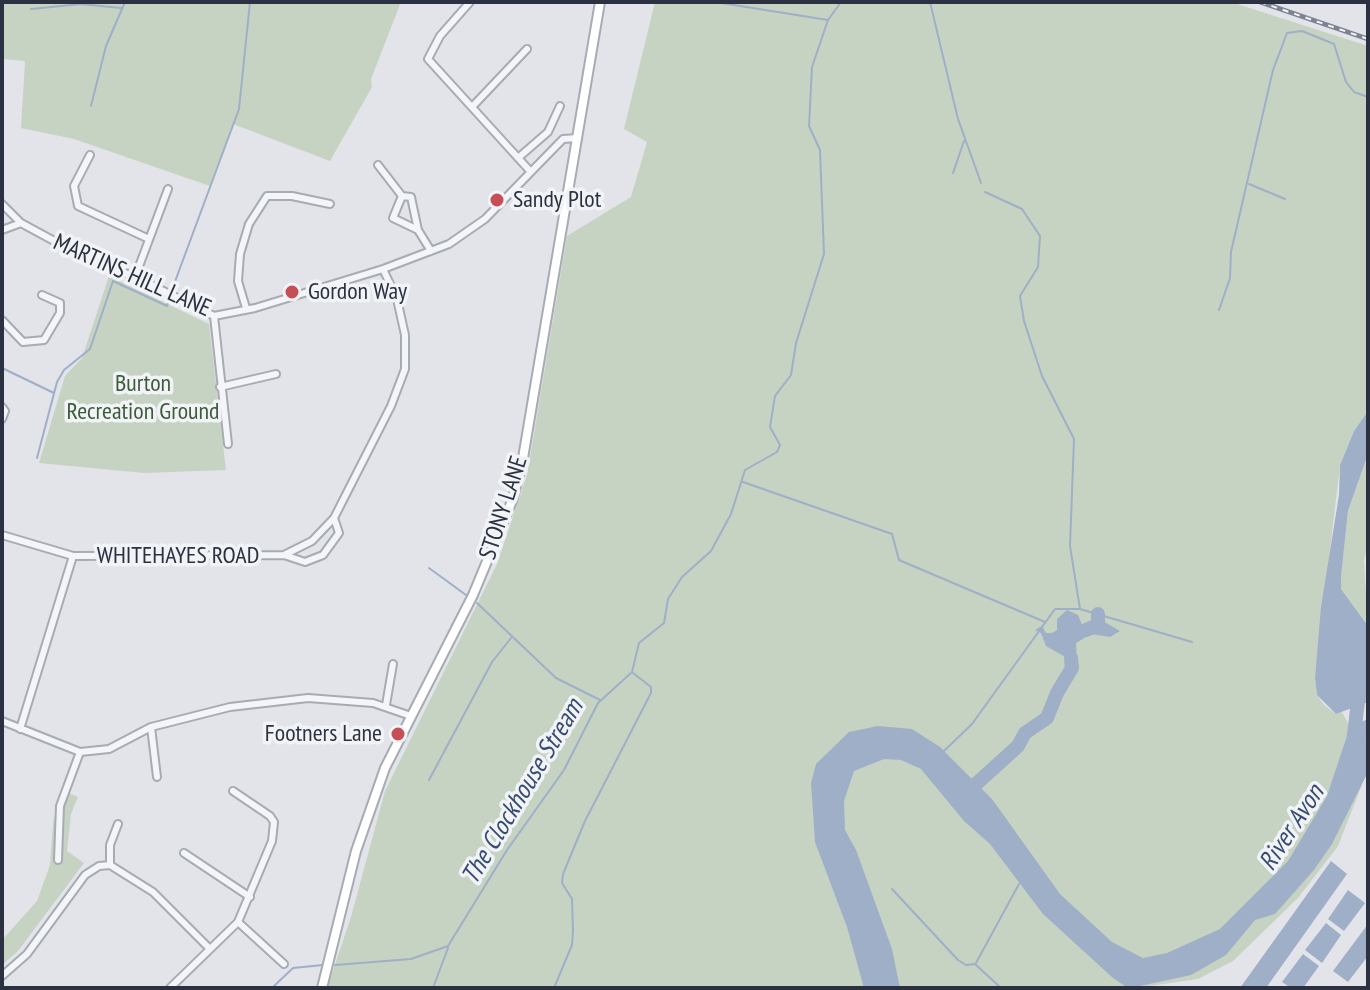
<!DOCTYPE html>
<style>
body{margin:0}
#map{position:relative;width:1370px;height:990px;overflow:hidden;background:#e2e4e9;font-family:"PT Sans Narrow",sans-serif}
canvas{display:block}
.frame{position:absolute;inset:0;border:4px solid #2b3140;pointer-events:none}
</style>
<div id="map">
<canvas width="1370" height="990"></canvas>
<div class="frame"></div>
</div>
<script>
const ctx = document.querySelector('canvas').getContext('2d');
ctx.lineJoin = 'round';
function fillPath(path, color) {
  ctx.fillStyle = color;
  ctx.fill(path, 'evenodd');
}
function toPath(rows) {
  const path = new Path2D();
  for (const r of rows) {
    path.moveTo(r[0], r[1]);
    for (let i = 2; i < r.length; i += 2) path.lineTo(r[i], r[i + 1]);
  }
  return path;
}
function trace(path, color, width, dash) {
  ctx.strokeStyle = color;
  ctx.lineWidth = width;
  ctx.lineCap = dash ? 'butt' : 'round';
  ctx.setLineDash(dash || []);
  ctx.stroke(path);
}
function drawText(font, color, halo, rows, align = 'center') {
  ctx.font = font + ' "PT Sans Narrow",sans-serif';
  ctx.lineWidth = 7;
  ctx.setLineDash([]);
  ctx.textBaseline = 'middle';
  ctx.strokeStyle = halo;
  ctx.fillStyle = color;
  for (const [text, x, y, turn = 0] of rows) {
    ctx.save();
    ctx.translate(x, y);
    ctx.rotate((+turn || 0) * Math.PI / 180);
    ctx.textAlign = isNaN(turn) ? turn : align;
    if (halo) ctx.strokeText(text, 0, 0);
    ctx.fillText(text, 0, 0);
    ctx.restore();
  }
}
fillPath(toPath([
 [2,2,401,2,371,79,372,87,330,161,233,124,210,186,74,139,21,128,25,61,2,59],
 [655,2,1231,2,1368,46,1368,411,1354,431,1340,465,1315,678,1317,695,1324,705,1336,714,1342,712,1350,727,1340,763,1365,777,1338,846,1298,898,1233,961,1198,979,1136,988,327,988,351,917,385,791,497,564,527,475,567,236,631,197,647,142,624,129],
 [109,276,209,324,226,470,144,473,39,463,65,376,82,358],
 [1368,454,1368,546,1364,560,1368,626,1341,589,1341,577,1348,511],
 [61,790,78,797,71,814,67,851,84,863,18,951,2,965,2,940,37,901,50,865,53,823]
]), '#c6d3c3');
fillPath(toPath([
 [1368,411,1368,454,1348,511,1341,577,1341,589,1368,626,1368,702,1336,714,1317,695,1315,678,1321,607,1339,495,1340,465,1354,431],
 [1067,610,1078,615,1083,627,1091,627,1101,620,1120,631,1110,637,1091,634,1076,643,1077,664,1070,675,1069,659,1046,646,1041,633,1035,630,1042,626,1046,633,1052,633,1057,630,1057,619],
 [1368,719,1368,772,1332,844,1314,870,1275,914,1255,920,1226,955,1191,975,1140,986,1125,986,1113,978,1043,914,990,844,964,821,921,769,901,760,884,759,854,771,844,801,845,830,856,850,892,949,900,988,864,988,847,927,815,842,811,783,816,764,849,732,878,726,912,729,940,747,992,799,1060,894,1112,942,1143,958,1167,953,1220,929,1288,861,1327,796,1350,727],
 [1331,861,1347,874,1266,988,1240,988],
 [1348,890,1365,903,1344,931,1328,919],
 [1326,923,1341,935,1322,963,1305,950],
 [1368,924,1368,956,1348,982,1333,971],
 [1303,954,1319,966,1303,988,1291,988,1282,982]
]), '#9fafc7');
trace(toPath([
 [715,2,828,20],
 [930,2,958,119,981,183],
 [31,9,81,4,121,8],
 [91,106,106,46,125,2],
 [953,173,964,141],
 [1249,184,1285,199],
 [985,192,1022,209,1040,236,1038,267,1020,296,1024,321,1042,376,1074,439,1070,546,1080,609],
 [173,287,239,109,250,2],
 [1219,310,1230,278,1231,252,1273,70,1287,33,1302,31,1334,44,1346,82,1354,92,1368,97],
 [2,368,54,393],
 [37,458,57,382,64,370,90,349,113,281,167,306,169,300],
 [743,482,892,534,899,560,1045,622],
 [429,568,466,595],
 [477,603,556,678,600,700],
 [944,751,972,724,1055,609,1080,609,1192,642],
 [429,780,492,662,511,638],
 [892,889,958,960,966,965,975,964,1001,988],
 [976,963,1019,884],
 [335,965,411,959,448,946,507,850,564,770,598,703,632,672,639,643,664,623,668,599,682,577,711,551,731,514,745,470,777,452,780,445,770,427,775,396,791,375,796,343,824,254,820,150,809,126,812,67,828,20,841,2],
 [272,988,293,968,323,965],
 [433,988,448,948],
 [554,988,572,945,573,931,572,899,562,883,563,874,585,821,651,693,651,687,633,673]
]), '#9fafc7', 2);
trace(toPath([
 [1086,630,1098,625,1098,614],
 [1353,743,1358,701,1355,689],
 [965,794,1018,746,1025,733,1047,718,1057,693,1072,668,1071,658]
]), '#9fafc7', 14);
const minor = toPath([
 [470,2,440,36,428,59,530,171],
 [472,107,527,49],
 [90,155,74,186,78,206,149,239],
 [518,158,548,132,560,106],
 [378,165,402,196],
 [2,204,21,223,80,255,135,277,214,316,255,308,383,269,449,244,485,219,563,139,578,138],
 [2,230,21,223],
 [418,230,393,218,402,196,411,197,418,230,431,251],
 [135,277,168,189],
 [246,308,238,281,240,254,249,224,267,196,292,196,330,204],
 [214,316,228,444],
 [2,320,23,342,44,340,60,313,60,303,42,295],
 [220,387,276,374],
 [2,407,5,411,2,419],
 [2,535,73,556,20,729],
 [284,555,305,562,323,555,339,533,334,518],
 [73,556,284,555,312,541,334,518,391,406,405,369,405,335,397,299,383,269],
 [386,705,393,664],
 [2,721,80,752,109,749,151,727,230,707,308,698,373,703,411,716],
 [151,727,157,777],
 [184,853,250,897],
 [58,860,60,806,80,752],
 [110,865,110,845,118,824],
 [238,922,284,964],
 [2,976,27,954,85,875,99,866,110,865,153,892,210,949],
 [170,988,238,922,272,841,274,822,270,816,233,791]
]);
const secondary = toPath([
 [322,988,356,851,385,768,473,595,512,501,522,464,600,2]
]);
trace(minor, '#a7abb3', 10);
trace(secondary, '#a7abb3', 12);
trace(minor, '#f4f5f8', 6);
trace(secondary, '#fff', 8);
const rail = toPath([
 [1260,2,1368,39]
]);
trace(rail, '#7c8292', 5);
trace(rail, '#f1f3f7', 2, [6]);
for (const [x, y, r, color] of [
 [497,200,8,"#c64f55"],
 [292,292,8,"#c64f55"],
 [398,734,8,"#c64f55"]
]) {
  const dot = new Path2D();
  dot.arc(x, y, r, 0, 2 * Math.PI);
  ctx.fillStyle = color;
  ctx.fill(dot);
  trace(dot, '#f1f3f7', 3);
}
drawText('24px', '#2b3140', '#f1f3f7', [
 ["Sandy Plot",513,200],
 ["Gordon Way",308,292],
 ["Footners Lane",382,734,"right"]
], 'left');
drawText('24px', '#2b3140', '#f1f3f7', [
 ["MARTINS HILL LANE",132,276,24],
 ["STONY LANE",504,508,-72],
 ["WHITEHAYES ROAD",178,556]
]);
drawText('24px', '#3c5b39', '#f1f3f7', [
 ["Burton",143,384],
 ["Recreation Ground",143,412]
]);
drawText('italic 26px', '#384c72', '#f1f3f7', [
 ["The Clockhouse Stream",523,792,-59],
 ["River Avon",1292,828,-57]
]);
</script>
